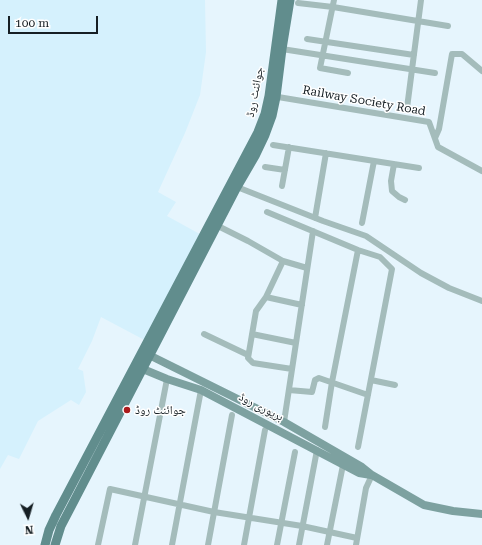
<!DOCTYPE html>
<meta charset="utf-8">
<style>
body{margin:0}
#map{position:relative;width:482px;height:545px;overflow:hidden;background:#e6f5fd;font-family:"Roboto Serif",serif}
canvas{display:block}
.north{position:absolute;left:8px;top:497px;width:40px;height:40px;-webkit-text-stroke:3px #fff;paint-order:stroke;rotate:175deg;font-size:11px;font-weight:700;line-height:16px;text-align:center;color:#161f24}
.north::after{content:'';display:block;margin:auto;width:14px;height:18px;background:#161f24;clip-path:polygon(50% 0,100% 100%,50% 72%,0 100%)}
.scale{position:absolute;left:8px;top:16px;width:90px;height:18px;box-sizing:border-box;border:2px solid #161f24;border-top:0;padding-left:5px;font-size:12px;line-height:14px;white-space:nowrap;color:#161f24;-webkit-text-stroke:3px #fff;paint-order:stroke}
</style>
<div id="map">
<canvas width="482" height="545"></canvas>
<div class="north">N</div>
<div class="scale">100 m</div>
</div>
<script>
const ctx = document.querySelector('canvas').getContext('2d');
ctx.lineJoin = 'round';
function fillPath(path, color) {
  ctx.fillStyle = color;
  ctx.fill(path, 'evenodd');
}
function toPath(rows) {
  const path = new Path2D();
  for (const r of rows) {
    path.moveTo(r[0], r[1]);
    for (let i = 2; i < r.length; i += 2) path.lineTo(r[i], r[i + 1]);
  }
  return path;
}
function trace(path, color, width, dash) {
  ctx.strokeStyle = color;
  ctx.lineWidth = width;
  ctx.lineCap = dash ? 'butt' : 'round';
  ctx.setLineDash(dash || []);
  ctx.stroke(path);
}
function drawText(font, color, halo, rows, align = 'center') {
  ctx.font = font + ' "Roboto Serif","Noto Naskh Arabic",serif';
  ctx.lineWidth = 3;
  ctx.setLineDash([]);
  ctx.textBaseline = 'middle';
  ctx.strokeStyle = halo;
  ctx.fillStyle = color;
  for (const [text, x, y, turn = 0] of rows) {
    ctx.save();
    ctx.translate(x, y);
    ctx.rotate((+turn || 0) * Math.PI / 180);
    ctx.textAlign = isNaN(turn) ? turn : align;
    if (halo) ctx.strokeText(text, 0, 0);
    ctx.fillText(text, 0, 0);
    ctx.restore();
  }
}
fillPath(toPath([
 [0,0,205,0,206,52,200,95,185,133,158,192,176,202,167,216,207,238,152,344,101,317,92,341,78,369,83,371,86,392,79,405,71,400,38,421,19,459,8,455,0,469]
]), '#d5f1fd');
trace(toPath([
 [334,0,320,68,348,73],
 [298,3,333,7,448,26],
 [307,39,414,55],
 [282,49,435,73],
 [272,96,429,122,438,147,482,171],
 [407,108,421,0],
 [435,138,439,129,452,54,462,54,482,71],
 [273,145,419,168],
 [394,164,391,181,392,191,399,197,405,200],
 [265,167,285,170],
 [282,186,289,147],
 [237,187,323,221,366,236,421,273,449,288,482,301],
 [267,212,358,250,380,257,392,269,358,447],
 [315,218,326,153],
 [362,223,374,161],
 [218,226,248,241,283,261,307,268],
 [283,261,266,297,256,311,248,358,253,363,292,369],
 [266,297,302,305],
 [204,334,248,355],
 [252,334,296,343],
 [371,380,395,385],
 [289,390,312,392,315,380,319,378,368,395],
 [284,422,313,231],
 [325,427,332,382,358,250],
 [98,545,110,489,214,512,302,526,357,538],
 [135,545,167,379],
 [172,545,201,390],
 [208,545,232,415],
 [244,545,265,430],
 [277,545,295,452],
 [299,545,317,450],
 [327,545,343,465],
 [356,545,366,488,372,475]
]), '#a4bcbb', 6);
trace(toPath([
 [145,353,284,422,362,467,372,475,424,505,453,511,482,514],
 [138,367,167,379,201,390,359,473,371,475]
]), '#7da1a0', 8);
trace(toPath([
 [45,545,49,530,56,515,258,132,265,114,269,96,282,0],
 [55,545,61,526,72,505,237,187,255,156,265,135,272,116,276,97,282,49,290,0]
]), '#618d8d', 9);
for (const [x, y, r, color] of [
 [127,410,4,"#ac1a1c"]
]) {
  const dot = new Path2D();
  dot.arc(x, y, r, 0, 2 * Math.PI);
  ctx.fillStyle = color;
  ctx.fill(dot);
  trace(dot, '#fff', 1.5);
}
drawText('12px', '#161f24', '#fff', [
 ["جوائنٹ روڈ",255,92,-79],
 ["Railway Society Road",364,101,10],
 ["بریوری روڈ",261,407,27]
]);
drawText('12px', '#161f24', '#fff', [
 ["جوائنٹ روڈ",135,410]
], 'left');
</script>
